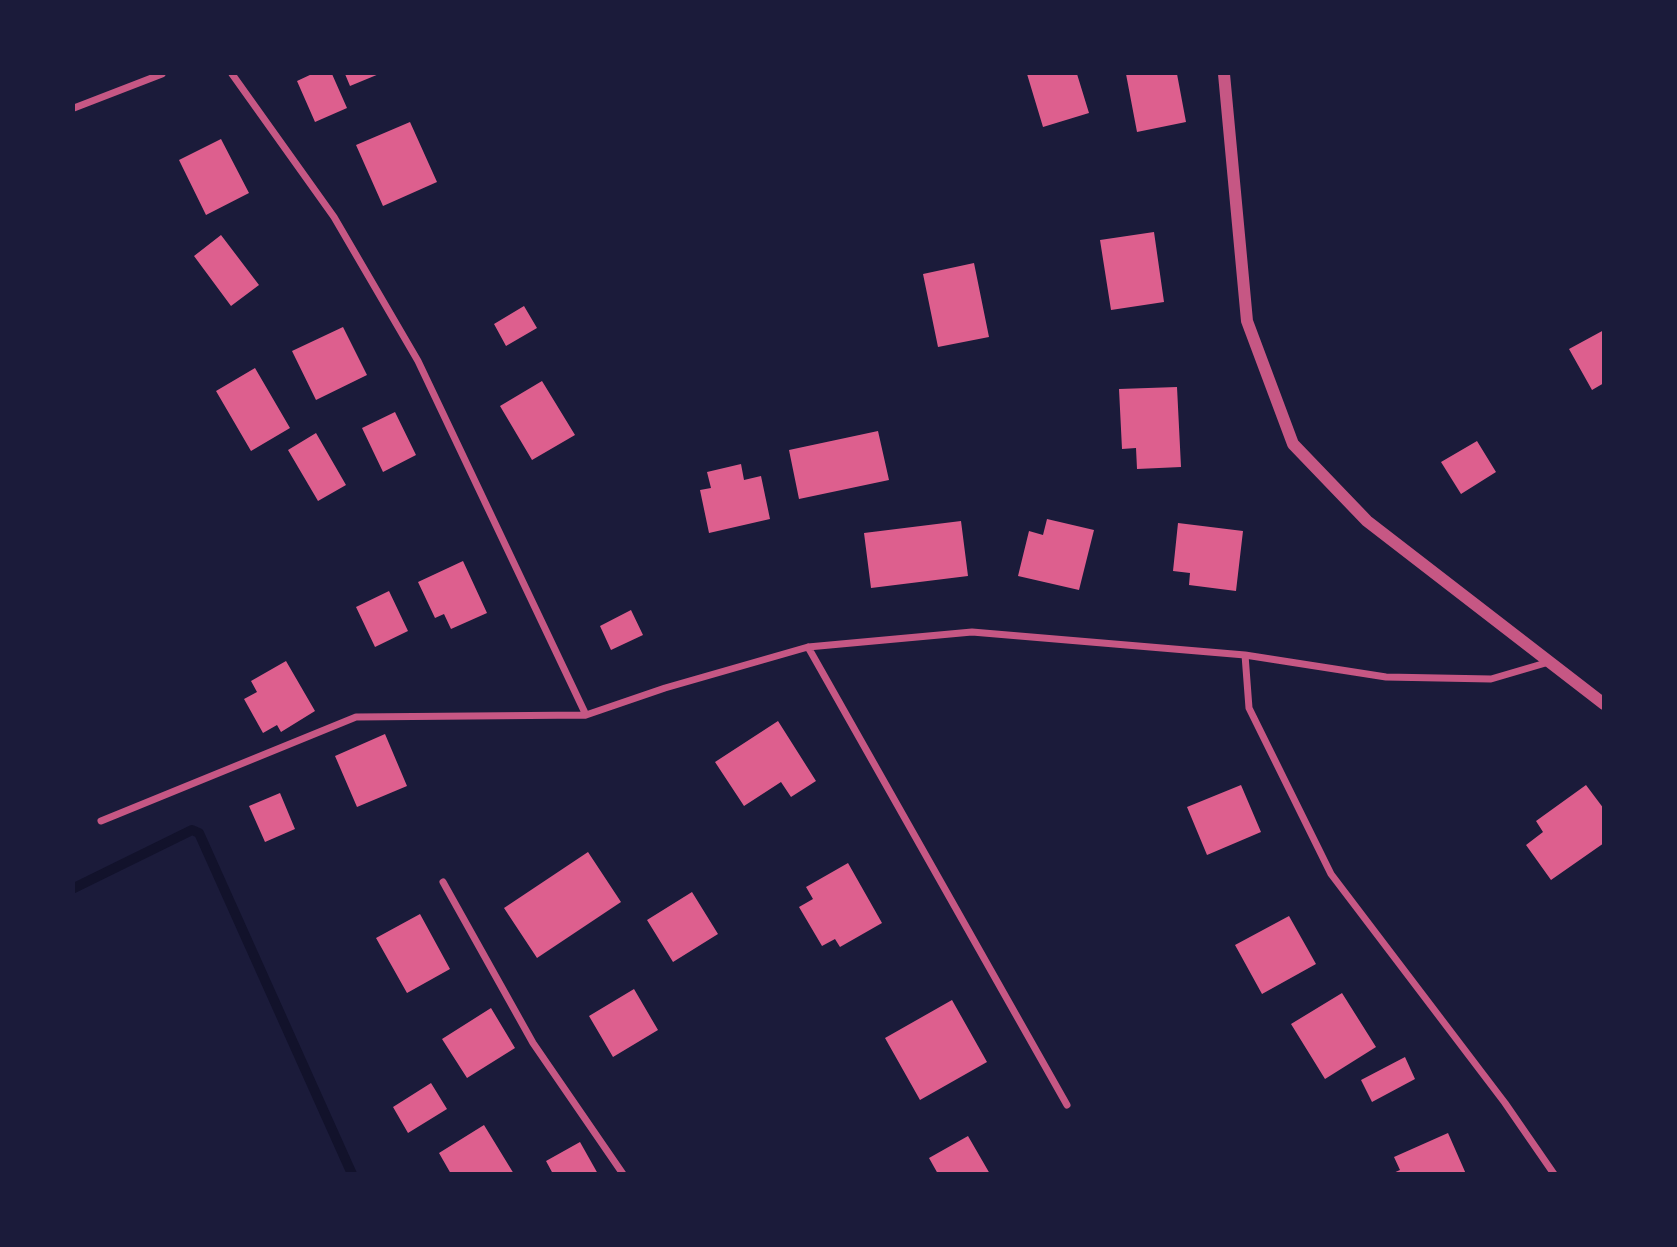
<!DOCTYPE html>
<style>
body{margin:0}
#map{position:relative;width:1677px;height:1247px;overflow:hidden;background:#1b1b3a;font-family:Rubik,sans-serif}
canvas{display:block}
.frame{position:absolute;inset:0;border:75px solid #1b1b3a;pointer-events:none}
</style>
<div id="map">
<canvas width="1677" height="1247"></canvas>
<div class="frame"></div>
</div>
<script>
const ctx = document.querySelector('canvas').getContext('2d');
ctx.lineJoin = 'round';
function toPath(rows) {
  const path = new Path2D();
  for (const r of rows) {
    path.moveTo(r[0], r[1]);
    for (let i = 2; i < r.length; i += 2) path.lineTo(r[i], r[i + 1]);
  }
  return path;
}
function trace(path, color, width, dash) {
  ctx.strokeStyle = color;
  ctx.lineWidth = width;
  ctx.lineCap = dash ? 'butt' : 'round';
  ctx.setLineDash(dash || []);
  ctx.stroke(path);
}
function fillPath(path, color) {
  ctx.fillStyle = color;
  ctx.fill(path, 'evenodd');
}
trace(toPath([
 [74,888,192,830,199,833,352,1174]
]), '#12122b', 10);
fillPath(toPath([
 [312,74,332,74,347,108,315,122,297,81],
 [345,74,379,74,350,86],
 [1027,74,1077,74,1089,113,1043,127],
 [1126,74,1177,74,1186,122,1137,132],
 [410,122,437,182,383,206,356,145],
 [221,139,249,193,206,215,179,160],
 [1154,232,1164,302,1111,310,1100,240],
 [221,235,259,285,231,306,194,256],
 [974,263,989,337,938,347,923,274],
 [524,306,537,328,506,346,494,324],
 [343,327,367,375,316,400,292,351],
 [1604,330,1604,383,1592,390,1569,349],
 [255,368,290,428,251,451,216,391],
 [542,381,575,435,532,460,500,406],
 [1177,387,1181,467,1137,469,1136,448,1122,449,1119,389],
 [395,412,416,455,383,472,362,428],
 [878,431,889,480,799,499,789,450],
 [316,433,346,485,318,501,288,450],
 [1477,441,1496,472,1461,494,1441,462],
 [741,464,744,480,761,476,770,519,709,533,700,490,711,488,707,472],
 [1047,519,1094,530,1079,590,1018,576,1029,531,1043,535],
 [961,521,968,576,871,588,864,533],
 [1178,523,1243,531,1236,591,1189,585,1190,573,1173,571],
 [463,561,487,613,451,629,444,614,435,618,418,582],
 [389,591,408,631,375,647,356,607],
 [631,610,643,635,611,650,600,626],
 [286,661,315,711,281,732,277,725,263,733,244,699,257,692,251,681],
 [778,721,816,781,791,797,781,782,744,806,715,762],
 [385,734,407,786,357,807,335,756],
 [1241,785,1261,832,1207,855,1187,807],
 [1586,785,1604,809,1604,843,1551,880,1526,845,1543,832,1536,821],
 [280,793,295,829,265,842,249,806],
 [588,852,621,902,537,958,504,908],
 [848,863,882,923,840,947,835,939,822,946,799,907,813,899,806,887],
 [692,892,718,934,673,962,647,920],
 [420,914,450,969,407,993,376,938],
 [1289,916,1316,964,1262,994,1235,945],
 [634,989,658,1030,613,1057,589,1016],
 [1342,993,1376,1047,1325,1079,1291,1024],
 [952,1000,987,1062,920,1100,885,1038],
 [491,1008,515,1048,467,1078,442,1039],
 [1405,1057,1415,1079,1372,1102,1361,1080],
 [431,1083,447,1109,408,1133,393,1107],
 [484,1125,514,1174,451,1174,439,1153],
 [1448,1133,1466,1174,1391,1174,1400,1170,1394,1157],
 [968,1136,990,1174,938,1174,929,1158],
 [580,1142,598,1174,553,1174,546,1161]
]), '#dd5f8e');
trace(toPath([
 [232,74,334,217,418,361,586,715],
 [74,108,162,74],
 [808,647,1067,1105],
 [1245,655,1249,708,1331,874,1505,1103,1554,1174],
 [101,821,356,717,586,715,665,688,808,647,972,632,1245,655,1386,677,1491,679,1549,662],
 [443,882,533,1043,623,1174]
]), '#c65784', 7);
trace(toPath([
 [1224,74,1247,321,1293,444,1367,521,1604,704]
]), '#c65784', 12);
</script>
